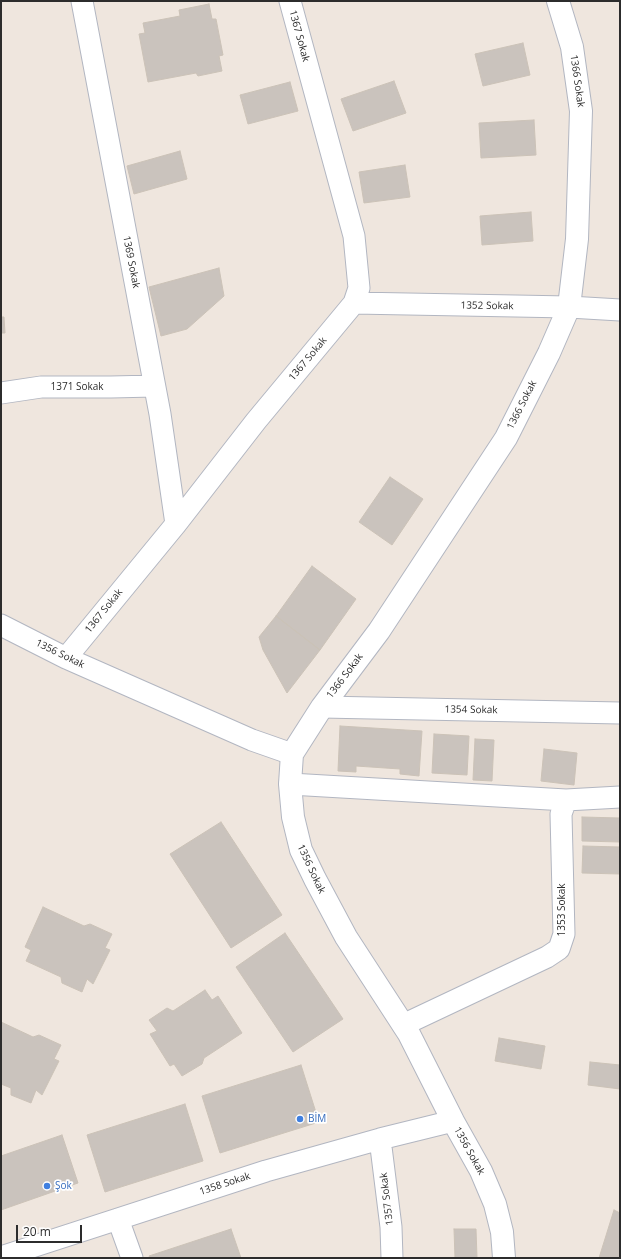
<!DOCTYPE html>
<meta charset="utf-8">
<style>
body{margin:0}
#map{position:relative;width:621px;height:1259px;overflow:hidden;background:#efe6de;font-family:"Open Sans",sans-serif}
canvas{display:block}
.frame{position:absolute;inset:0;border:2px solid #2c2c2c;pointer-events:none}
.scale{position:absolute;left:16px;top:1225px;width:66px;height:18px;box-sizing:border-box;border:2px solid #2c2c2c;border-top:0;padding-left:5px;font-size:12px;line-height:14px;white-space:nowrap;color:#2c2c2c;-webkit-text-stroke:3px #fff;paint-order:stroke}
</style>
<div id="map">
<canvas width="621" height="1259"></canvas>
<div class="frame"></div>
<div class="scale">20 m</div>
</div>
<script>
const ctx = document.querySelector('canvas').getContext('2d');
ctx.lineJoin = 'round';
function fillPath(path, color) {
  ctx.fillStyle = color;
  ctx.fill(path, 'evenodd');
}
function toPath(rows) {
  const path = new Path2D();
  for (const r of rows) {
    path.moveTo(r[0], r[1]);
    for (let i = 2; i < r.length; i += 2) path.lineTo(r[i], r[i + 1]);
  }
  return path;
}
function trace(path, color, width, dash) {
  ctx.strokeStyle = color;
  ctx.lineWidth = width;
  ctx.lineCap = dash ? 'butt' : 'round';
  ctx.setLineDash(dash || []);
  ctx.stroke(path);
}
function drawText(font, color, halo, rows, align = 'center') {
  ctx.font = font + ' "Open Sans",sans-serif';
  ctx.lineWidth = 3.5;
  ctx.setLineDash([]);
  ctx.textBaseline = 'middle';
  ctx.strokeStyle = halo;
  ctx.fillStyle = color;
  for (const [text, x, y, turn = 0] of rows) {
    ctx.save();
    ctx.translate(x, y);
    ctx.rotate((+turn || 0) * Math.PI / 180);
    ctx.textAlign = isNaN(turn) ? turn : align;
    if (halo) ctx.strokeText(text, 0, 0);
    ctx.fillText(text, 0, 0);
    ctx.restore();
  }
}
const building = toPath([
 [209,4,212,19,216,19,223,55,219,56,222,71,198,76,196,73,148,82,139,34,145,33,143,23,180,16,179,10,209,4],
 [523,43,530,75,483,86,475,54,523,43],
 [394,81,406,113,353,131,341,99,394,81],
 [290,82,298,111,248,124,240,95,290,82],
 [534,120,536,155,481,158,479,123,534,120],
 [180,151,187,179,134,194,127,166,180,151],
 [405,165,410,197,364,203,359,172,405,165],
 [531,212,533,241,482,245,480,216,531,212],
 [219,268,224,296,187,329,161,336,149,287,219,268],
 [1,314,1,317,4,317,5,333,1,333,1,314],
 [390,477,423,499,392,545,359,522,390,477],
 [312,566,356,599,320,650,276,616,312,566],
 [276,616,320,650,287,693,263,650,259,637,276,616],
 [340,726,422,731,419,776,400,774,400,769,356,766,356,772,338,771,340,726],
 [434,734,469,736,467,775,432,773,434,734],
 [475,739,494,740,492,781,473,780,475,739],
 [544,749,577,753,574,785,541,781,544,749],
 [582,817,620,818,620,842,582,841,582,817],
 [221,822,282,915,231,948,170,854,221,822],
 [583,846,620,847,620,874,582,873,583,846],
 [43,907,84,926,90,924,112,934,105,948,110,950,93,984,87,979,82,992,62,983,61,977,26,961,31,950,25,947,43,907],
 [285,933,343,1019,293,1052,236,967,285,933],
 [205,990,212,1000,218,996,242,1033,204,1058,202,1064,182,1076,174,1064,170,1066,150,1034,157,1031,149,1020,167,1008,173,1011,205,990],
 [1,1022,33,1037,39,1035,61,1045,54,1059,59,1061,42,1095,36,1090,31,1103,11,1095,11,1088,1,1084,1,1022],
 [499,1038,545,1046,541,1069,495,1061,499,1038],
 [590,1062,620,1065,620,1089,588,1085,590,1062],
 [301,1065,319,1122,220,1153,202,1096,301,1065],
 [185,1104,203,1161,105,1192,87,1135,185,1104],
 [62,1135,78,1183,1,1210,1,1156,62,1135],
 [614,1210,620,1213,620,1258,599,1258,614,1210],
 [231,1229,241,1258,150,1258,149,1256,231,1229],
 [454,1229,476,1229,477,1258,455,1258,454,1229]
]);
fillPath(building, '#cac3bd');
trace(building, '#cbc2b7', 1);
const minor = toPath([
 [82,1,160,414,176,524],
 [354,303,569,307,620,310],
 [1,393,41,387,111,387,154,386],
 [1,625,66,658,252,740,292,754],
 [66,658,176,524,256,421,354,303,359,288,354,236,290,1],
 [322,707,620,713],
 [290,784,566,800],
 [403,1025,547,957,559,949,564,934,561,814,566,800,620,797],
 [380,1139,391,1227,392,1258],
 [118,1219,132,1258],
 [1,1257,266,1171,380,1139,453,1121]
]);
const tertiary = toPath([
 [504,1258,502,1232,495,1204,481,1171,453,1121,409,1034,346,937,315,879,301,850,293,817,290,784,292,754,322,707,379,631,506,438,549,353,569,307,577,239,581,111,572,47,558,1]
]);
trace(minor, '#b2b6c1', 23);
trace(tertiary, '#b2b6c1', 24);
trace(minor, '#fff', 21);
trace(tertiary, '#fff', 22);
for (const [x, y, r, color] of [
 [300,1119,4,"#3f7fe0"],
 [47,1186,4,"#3f7fe0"]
]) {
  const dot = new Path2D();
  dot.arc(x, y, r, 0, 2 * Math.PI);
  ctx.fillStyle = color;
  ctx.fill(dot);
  trace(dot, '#fff', 1.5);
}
drawText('10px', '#2c2c2c', '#fff', [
 ["1367 Sokak",299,36,75],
 ["1366 Sokak",577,81,82],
 ["1369 Sokak",131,262,79],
 ["1352 Sokak",487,306,1],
 ["1367 Sokak",308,359,-50],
 ["1371 Sokak",77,387],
 ["1366 Sokak",522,405,-63],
 ["1367 Sokak",104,611,-51],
 ["1356 Sokak",60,654,26],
 ["1366 Sokak",345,676,-53],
 ["1354 Sokak",471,710,1],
 ["1356 Sokak",311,869,65],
 ["1353 Sokak",562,910,-90],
 ["1356 Sokak",469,1151,61],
 ["1358 Sokak",225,1184,-18],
 ["1357 Sokak",387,1199,-97]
]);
drawText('10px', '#366cbe', '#fff', [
 ["BİM",308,1119],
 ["Şok",55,1186]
], 'left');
</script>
